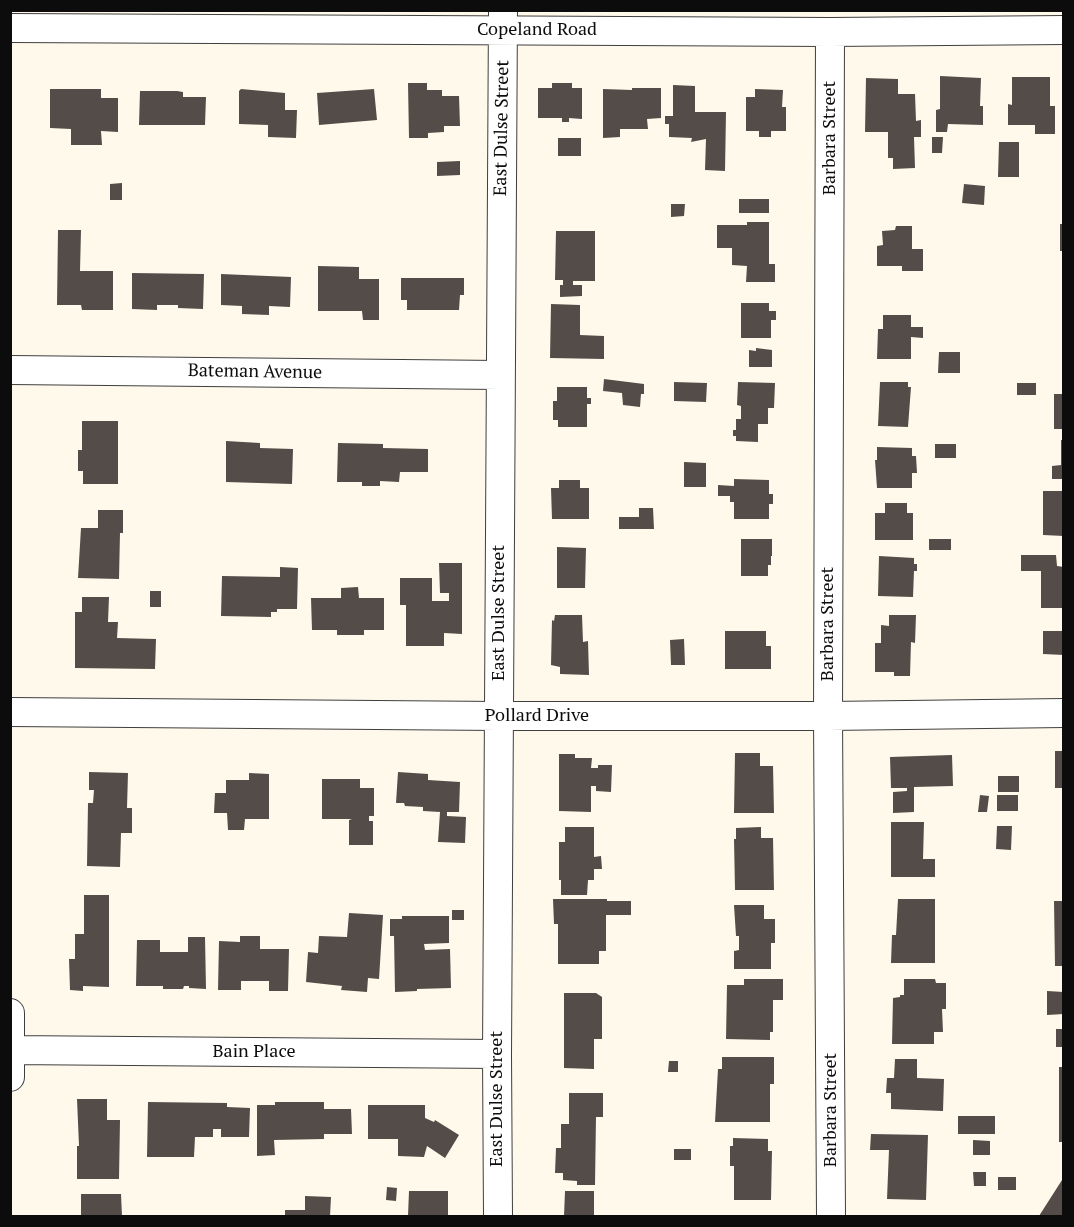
<!DOCTYPE html>
<style>
body{margin:0}
#map{position:relative;width:1074px;height:1227px;overflow:hidden;background:#fff9eb;font-family:"PT Serif",serif}
canvas{display:block}
.frame{position:absolute;inset:0;border:12px solid #0c0c0c;pointer-events:none}
</style>
<div id="map">
<canvas width="1074" height="1227"></canvas>
<div class="frame"></div>
</div>
<script>
const ctx = document.querySelector('canvas').getContext('2d');
ctx.lineJoin = 'round';
function fillPath(path, color) {
  ctx.fillStyle = color;
  ctx.fill(path, 'evenodd');
}
function toPath(rows) {
  const path = new Path2D();
  for (const r of rows) {
    path.moveTo(r[0], r[1]);
    for (let i = 2; i < r.length; i += 2) path.lineTo(r[i], r[i + 1]);
  }
  return path;
}
function trace(path, color, width, dash) {
  ctx.strokeStyle = color;
  ctx.lineWidth = width;
  ctx.lineCap = dash ? 'butt' : 'round';
  ctx.setLineDash(dash || []);
  ctx.stroke(path);
}
function drawText(font, color, halo, rows, align = 'center') {
  ctx.font = font + ' "PT Serif",serif';
  ctx.lineWidth = 6;
  ctx.setLineDash([]);
  ctx.textBaseline = 'middle';
  ctx.strokeStyle = halo;
  ctx.fillStyle = color;
  for (const [text, x, y, turn = 0] of rows) {
    ctx.save();
    ctx.translate(x, y);
    ctx.rotate((+turn || 0) * Math.PI / 180);
    ctx.textAlign = isNaN(turn) ? turn : align;
    if (halo) ctx.strokeText(text, 0, 0);
    ctx.fillText(text, 0, 0);
    ctx.restore();
  }
}
fillPath(toPath([
 [940,76,981,78,980,106,983,106,983,125,948,124,947,132,936,132,936,110,940,109],
 [1012,77,1050,77,1050,106,1055,106,1055,134,1035,134,1035,125,1008,125,1008,104,1012,105],
 [866,78,898,79,898,94,915,94,916,121,921,120,921,137,914,137,915,168,893,169,893,158,888,158,888,132,865,132],
 [408,83,427,83,427,90,442,90,442,96,459,96,460,126,444,126,444,132,428,133,428,138,409,138],
 [552,83,572,83,572,88,582,88,582,119,569,118,569,122,562,122,562,118,538,118,538,88,552,88],
 [673,85,695,86,695,112,726,112,725,171,705,170,706,139,691,142,692,138,669,137,669,124,665,124,665,116,673,116],
 [632,88,661,88,661,118,647,119,648,129,620,129,620,137,603,138,603,89,632,90],
 [50,89,101,89,101,98,118,98,118,132,101,131,102,145,71,145,71,129,50,128],
 [241,89,285,93,285,110,297,110,296,138,268,137,268,125,239,124,239,91],
 [374,89,377,120,319,125,317,93],
 [755,89,783,90,782,107,786,107,786,131,771,131,771,137,759,137,759,131,746,131,746,97,755,97],
 [140,91,177,91,183,92,183,97,206,97,205,125,139,125],
 [932,137,943,137,942,153,932,153],
 [558,138,581,138,581,156,558,156],
 [999,142,1019,142,1019,177,998,177],
 [460,161,460,175,437,176,437,162],
 [122,183,122,200,110,200,110,184],
 [964,184,985,186,984,205,962,203],
 [739,199,769,199,769,213,739,213],
 [671,204,685,204,684,216,671,217],
 [747,222,769,222,769,264,775,264,775,282,746,282,747,266,732,265,732,248,717,248,717,225,747,225],
 [1060,224,1064,224,1064,251,1060,251],
 [896,226,912,226,912,249,923,249,923,271,902,271,902,266,877,266,877,246,883,245,882,231,895,230],
 [58,230,81,230,80,271,113,271,113,310,82,310,81,305,57,305],
 [556,231,595,231,595,281,573,281,573,285,582,285,582,296,560,297,560,285,563,285,563,280,555,280],
 [318,266,359,267,359,279,379,279,379,320,363,320,362,311,318,311],
 [132,273,204,274,203,309,178,308,178,305,157,305,157,310,132,309],
 [221,274,291,277,290,307,269,306,269,315,242,314,242,306,221,305],
 [401,278,464,278,464,295,460,295,459,310,407,310,407,300,401,300],
 [741,303,769,303,769,311,776,311,776,320,771,320,771,338,741,338],
 [551,304,580,305,580,335,604,336,604,359,550,358],
 [883,315,911,315,911,327,923,327,923,338,911,337,911,359,877,359,878,329,883,329],
 [756,348,772,350,772,367,749,367,749,350,756,351],
 [939,352,960,352,960,373,938,373],
 [604,379,644,384,644,394,641,394,640,407,623,405,622,393,603,391],
 [674,382,707,383,706,402,674,401],
 [738,382,775,383,774,408,768,408,768,424,758,424,758,442,736,441,736,436,733,436,733,430,736,430,736,419,741,419,741,406,737,405],
 [880,382,908,382,908,387,911,387,908,427,878,426],
 [1017,383,1036,383,1036,395,1017,395],
 [557,387,587,387,587,398,591,398,591,404,587,404,587,427,558,427,558,420,553,420,553,401,557,401],
 [1054,394,1064,394,1064,429,1054,429],
 [82,421,118,421,118,484,83,484,83,471,78,471,78,450,82,450],
 [1061,440,1064,440,1064,479,1052,479,1052,466,1061,465],
 [226,441,260,443,260,448,293,449,292,484,226,482],
 [338,443,383,444,383,448,428,449,428,472,400,472,399,482,380,481,380,486,362,486,362,482,337,482],
 [935,444,956,444,956,458,935,458],
 [877,447,912,448,912,456,916,456,917,473,912,473,912,488,877,488,875,460,877,460],
 [684,462,706,463,706,487,684,487],
 [734,479,769,480,769,494,773,494,773,504,769,504,769,519,734,519,734,502,730,502,730,496,718,496,718,485,734,486],
 [559,480,580,480,580,488,589,488,589,519,552,519,551,488,559,488],
 [1043,491,1064,491,1064,536,1043,535],
 [885,503,907,503,907,513,913,513,913,540,875,540,875,513,885,513],
 [639,508,653,508,654,529,619,529,619,517,639,517],
 [98,510,123,510,123,533,120,533,119,579,78,578,81,528,98,528],
 [741,539,772,539,772,556,771,556,771,565,768,565,768,576,741,576],
 [929,539,951,539,951,550,929,550],
 [557,547,586,548,585,588,557,588],
 [1021,555,1056,555,1057,566,1064,567,1064,608,1041,608,1041,571,1021,571],
 [879,556,914,558,914,564,917,564,917,571,914,571,913,597,878,596],
 [439,563,462,563,462,634,444,633,444,646,406,646,406,605,400,605,400,578,432,578,432,601,449,601,449,593,440,593],
 [280,567,298,568,297,609,277,609,277,612,271,612,271,617,221,616,222,576,280,577],
 [358,587,359,598,384,598,384,630,364,630,364,635,337,635,337,630,312,630,311,598,341,598,341,588],
 [150,591,161,591,161,607,150,607],
 [82,597,109,597,108,622,118,622,117,638,156,639,155,669,75,668,75,612,82,612],
 [555,615,582,615,583,642,588,641,589,675,560,674,560,667,551,665,552,620,554,621],
 [889,615,916,615,915,643,911,642,910,676,894,676,894,672,875,672,875,643,881,643,881,625,889,626],
 [725,631,766,631,766,646,771,646,771,669,725,669],
 [1043,631,1064,631,1064,655,1043,654],
 [684,639,685,665,671,665,670,640],
 [1055,751,1064,751,1064,788,1055,788],
 [735,753,760,753,760,766,773,766,774,813,734,813],
 [559,754,575,754,575,758,592,758,591,768,598,768,598,765,612,765,611,792,596,791,596,786,591,786,591,812,559,811],
 [952,755,953,786,914,787,914,812,893,813,893,792,907,791,907,788,891,788,890,757],
 [89,772,128,773,127,808,132,808,132,833,121,833,120,867,87,866,88,803,93,803,94,790,89,790],
 [398,772,428,774,428,780,460,782,459,812,447,812,447,816,466,817,465,843,438,842,440,812,423,811,423,807,405,806,404,803,396,803],
 [249,773,269,774,269,819,245,819,244,830,228,830,227,813,214,813,215,793,226,793,226,780,249,780],
 [998,776,1019,776,1019,792,998,792],
 [322,779,360,779,360,788,374,788,374,816,369,816,369,821,373,821,373,845,349,845,349,820,352,819,322,819],
 [980,795,989,796,987,812,978,812],
 [997,795,1018,795,1018,811,997,811],
 [891,822,924,822,923,859,935,859,935,877,891,877],
 [997,826,1012,826,1011,850,996,849],
 [565,827,594,827,594,857,601,856,602,869,594,869,594,880,588,880,587,895,561,895,561,880,559,880,559,842,565,842],
 [761,827,761,838,773,838,774,890,735,890,734,839,736,839,736,828],
 [84,895,109,895,109,987,83,986,83,991,70,990,69,959,75,959,75,934,84,934],
 [553,899,607,899,607,901,631,901,631,915,606,915,606,951,599,951,599,964,558,964,558,924,554,924],
 [898,899,935,899,935,963,891,963,892,935,896,935],
 [1054,901,1064,901,1064,966,1055,966],
 [734,905,764,905,764,919,775,919,775,943,771,943,771,969,734,969,734,951,739,950,739,936,736,936],
 [452,910,464,910,464,920,452,920],
 [349,913,383,915,379,979,368,978,367,992,341,990,342,986,306,982,308,952,318,953,319,936,347,937],
 [402,916,449,916,449,943,424,944,425,950,450,949,451,988,417,989,417,991,395,992,394,936,390,936,390,919,402,919],
 [240,936,260,936,260,949,289,949,288,991,269,991,269,981,241,981,241,990,218,990,219,941,240,942],
 [188,937,205,937,206,989,189,988,189,986,184,986,183,989,163,989,163,986,136,986,137,940,160,940,160,952,188,952],
 [744,979,783,979,783,1000,773,1000,773,1032,770,1032,770,1040,726,1039,727,985,744,985],
 [904,979,935,979,936,983,946,983,946,1009,942,1009,943,1032,934,1032,934,1044,892,1044,893,998,900,997,900,995,904,995],
 [1047,991,1064,992,1064,1014,1047,1015],
 [564,993,596,993,602,997,602,1039,594,1039,594,1069,564,1068],
 [1056,1029,1064,1029,1064,1047,1056,1047],
 [722,1057,774,1057,774,1084,770,1084,770,1122,715,1122,718,1069,722,1069],
 [895,1059,917,1059,917,1078,944,1079,943,1111,891,1109,891,1093,886,1093,887,1078,894,1078],
 [669,1061,678,1061,678,1072,668,1072],
 [1059,1067,1064,1067,1064,1142,1059,1142],
 [569,1093,603,1093,603,1117,596,1117,595,1185,577,1185,577,1181,563,1180,563,1173,555,1173,556,1148,561,1148,561,1124,569,1124],
 [77,1099,107,1099,107,1120,120,1120,119,1179,77,1179,77,1146,79,1146],
 [148,1102,227,1103,227,1107,250,1108,249,1137,221,1137,221,1129,213,1129,213,1137,195,1137,194,1157,147,1157],
 [275,1102,324,1102,324,1109,351,1109,352,1134,324,1134,324,1139,274,1140,275,1155,257,1156,257,1105,275,1105],
 [368,1105,425,1105,425,1118,434,1122,435,1120,459,1135,445,1158,427,1146,424,1157,398,1156,398,1139,368,1139],
 [958,1116,995,1116,995,1134,958,1134],
 [871,1134,928,1135,926,1200,887,1199,889,1150,870,1150],
 [733,1138,768,1139,768,1151,772,1151,771,1200,734,1200,734,1166,730,1166,730,1146,733,1146],
 [973,1140,990,1141,990,1155,973,1155],
 [674,1149,691,1149,691,1160,674,1160],
 [973,1172,986,1172,986,1186,974,1186],
 [998,1177,1016,1177,1016,1190,998,1190],
 [1062,1180,1064,1181,1064,1216,1039,1216],
 [387,1187,397,1188,396,1201,386,1200],
 [409,1191,448,1191,448,1216,408,1216],
 [565,1191,594,1191,594,1216,564,1216],
 [81,1194,121,1194,122,1216,81,1216],
 [305,1196,331,1197,330,1216,285,1216,285,1210,305,1210]
]), '#544c48');
const minor = toPath([
 [10,28,830,32,1064,30],
 [830,32,828,716,831,1216],
 [10,370,499,375],
 [10,712,498,716,828,716,1064,713],
 [10,1013,10,1077],
 [10,1050,497,1054],
 [498,1216,497,1054,503,10]
]);
trace(minor, '#3f3f3f', 30);
trace(minor, '#fff', 28);
drawText('18px', '#0c0c0c', '#fff', [
 ["Copeland Road",537,30],
 ["East Dulse Street",502,128,-89],
 ["Barbara Street",830,138,-90],
 ["Bateman Avenue",255,372,1],
 ["East Dulse Street",499,613,-90],
 ["Barbara Street",828,624,-90],
 ["Pollard Drive",537,716],
 ["Bain Place",254,1052],
 ["East Dulse Street",497,1099,-90],
 ["Barbara Street",831,1110,-90]
]);
</script>
